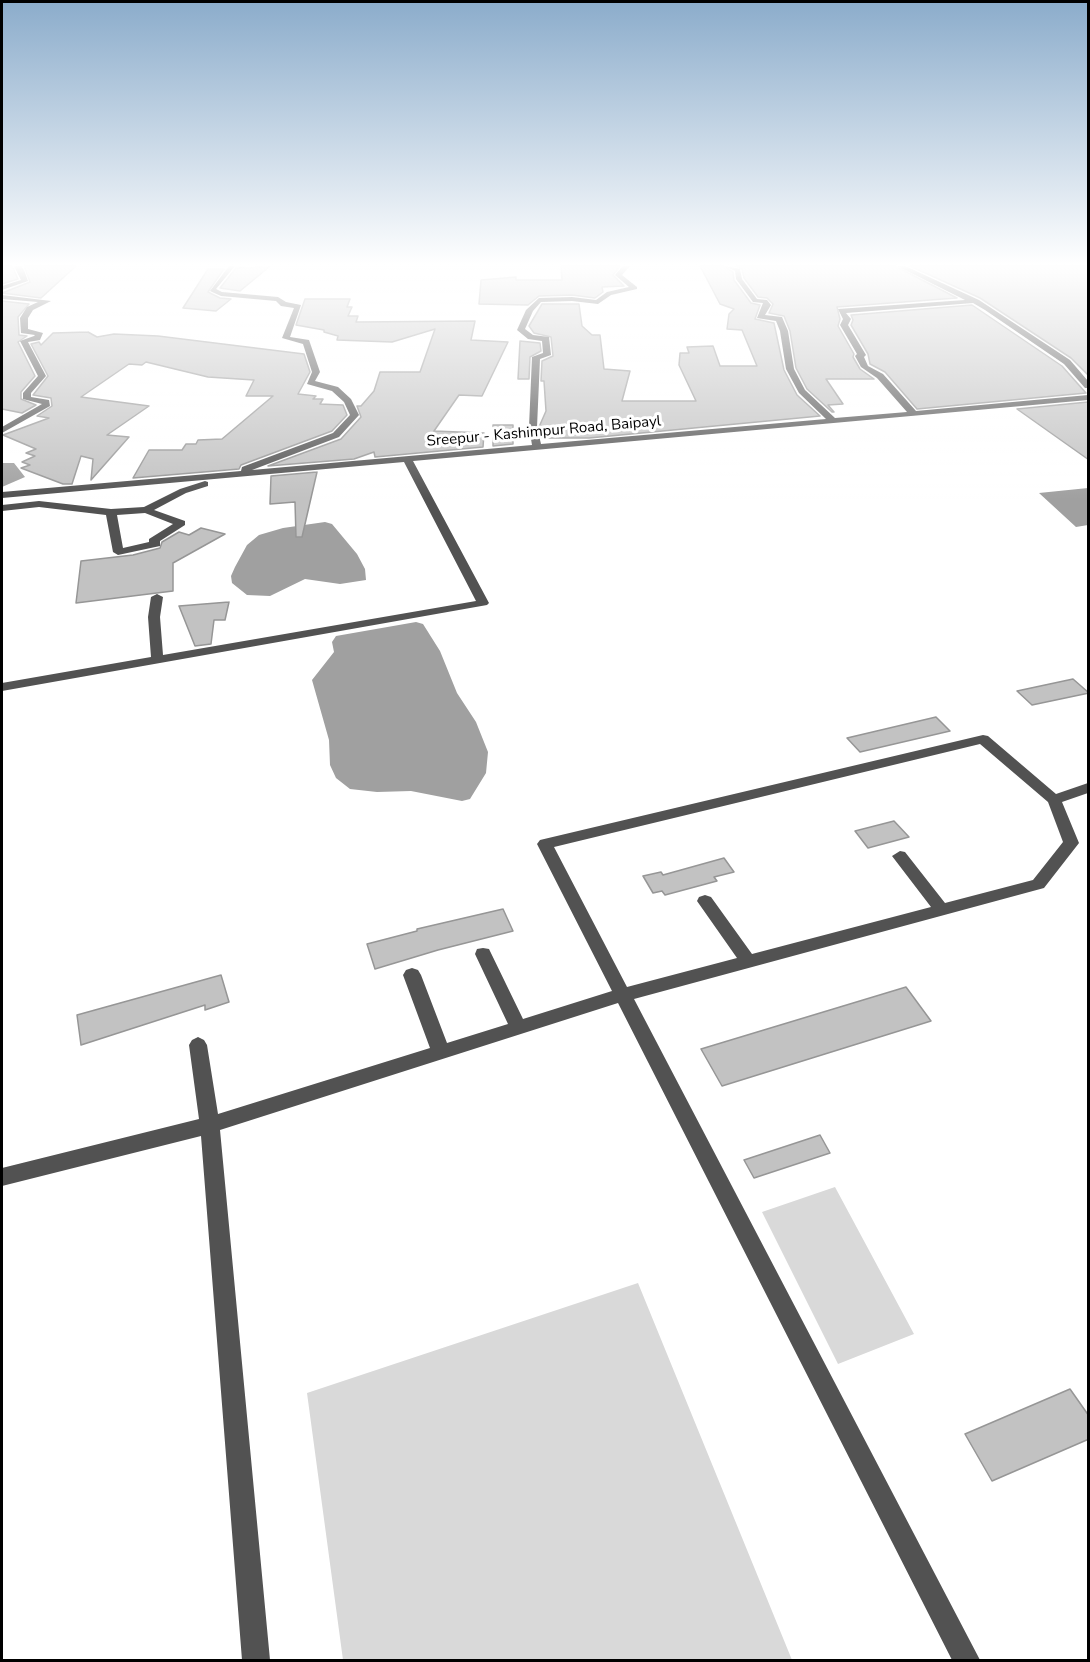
<!DOCTYPE html>
<style>
body{margin:0}
#map{position:relative;width:1090px;height:1662px;overflow:hidden;background:#fff;font-family:"Nunito Sans",sans-serif}
canvas{display:block}
.frame{position:absolute;inset:0;border:3px solid #000;pointer-events:none}
</style>
<div id="map">
<canvas width="1090" height="1662"></canvas>
<div class="frame"></div>
</div>
<script>
const ctx = document.querySelector('canvas').getContext('2d');
ctx.lineJoin = 'round';
function fillPath(path, color) {
  ctx.fillStyle = color;
  ctx.fill(path, 'evenodd');
}
function toPath(rows) {
  const path = new Path2D();
  for (const r of rows) {
    path.moveTo(r[0], r[1]);
    for (let i = 2; i < r.length; i += 2) path.lineTo(r[i], r[i + 1]);
  }
  return path;
}
function trace(path, color, width, dash) {
  ctx.strokeStyle = color;
  ctx.lineWidth = width;
  ctx.lineCap = dash ? 'butt' : 'round';
  ctx.setLineDash(dash || []);
  ctx.stroke(path);
}
function drawText(font, color, halo, rows, align = 'center') {
  ctx.font = font + ' "Nunito Sans",sans-serif';
  ctx.lineWidth = 6;
  ctx.setLineDash([]);
  ctx.textBaseline = 'middle';
  ctx.strokeStyle = halo;
  ctx.fillStyle = color;
  for (const [text, x, y, turn = 0] of rows) {
    ctx.save();
    ctx.translate(x, y);
    ctx.rotate((+turn || 0) * Math.PI / 180);
    ctx.textAlign = isNaN(turn) ? turn : align;
    if (halo) ctx.strokeText(text, 0, 0);
    ctx.fillText(text, 0, 0);
    ctx.restore();
  }
}
fillPath(toPath([
 [835,1187,914,1334,838,1364,762,1212],
 [638,1283,792,1660,343,1660,307,1393]
]), '#d9d9d9');
fillPath(toPath([
 [2,463,14,463,25,477,2,487],
 [1088,488,1088,525,1076,527,1039,493],
 [325,522,332,524,357,554,365,569,366,580,340,584,305,579,270,596,247,595,232,583,231,576,235,567,247,545,259,535,283,528],
 [416,622,423,624,440,651,457,693,476,722,488,752,486,773,470,799,462,801,411,791,377,792,350,789,336,778,330,765,329,740,312,680,334,652,332,642,336,636]
]), '#a0a0a0');
const building = toPath([
 [2,266,12,266,18,279,2,284,2,266],
 [24,266,76,266,41,298,2,293,30,282,24,266],
 [561,266,620,266,613,275,624,286,602,287,603,292,595,298,572,295,539,296,528,305,479,304,481,280,516,277,516,280,562,280,561,266],
 [700,266,723,266,733,272,734,280,751,303,760,305,755,319,774,323,784,370,797,395,820,416,589,438,542,438,539,427,546,411,544,381,541,381,542,361,553,356,551,337,534,333,529,326,542,304,579,304,582,326,592,335,600,335,604,369,630,371,622,401,696,401,679,365,680,353,689,353,687,347,713,346,720,366,757,366,742,330,727,329,729,314,734,309,720,304,700,266],
 [736,266,895,266,957,298,837,307,840,319,838,326,854,354,853,357,860,369,874,379,826,379,843,404,828,405,834,412,832,412,807,389,796,368,790,331,784,316,769,313,773,304,767,298,758,297,744,278,742,269,736,266],
 [910,266,1089,266,1089,376,1071,358,980,298,910,266],
 [269,267,240,291,220,288,236,268,269,267],
 [208,269,224,269,208,292,220,298,231,299,216,311,183,308,208,269],
 [305,299,350,299,347,307,352,307,348,316,358,316,356,322,475,321,471,340,508,342,482,396,459,395,434,431,484,433,483,447,375,457,374,452,354,459,268,466,341,439,361,417,357,406,361,406,374,391,380,372,420,372,435,329,392,342,337,340,338,336,324,332,324,330,296,325,305,299],
 [2,301,29,304,18,317,19,335,27,336,18,342,35,376,21,392,21,399,36,405,22,413,2,409,2,301],
 [972,305,1062,366,1086,393,917,409,885,372,870,364,868,354,851,325,853,320,851,315,972,305],
 [88,332,97,337,114,334,158,336,304,354,310,372,298,394,316,396,313,399,323,399,320,404,343,405,347,415,332,431,241,465,239,469,133,478,149,450,182,450,186,444,196,444,198,440,222,439,273,396,246,396,254,380,208,377,146,362,142,365,129,364,81,397,149,406,107,435,129,437,91,480,93,459,81,456,72,484,63,484,21,468,30,465,22,462,35,456,26,453,36,449,3,435,49,418,37,416,52,406,51,398,33,395,48,376,31,344,39,342,41,345,53,333,88,332],
 [520,341,540,343,541,351,530,357,529,379,518,379,520,341],
 [1089,402,1089,460,1017,409,1088,402,1089,402],
 [493,425,513,425,513,444,493,446,493,425],
 [317,472,302,537,296,537,295,502,270,504,271,476,317,472],
 [201,528,225,534,173,563,173,591,76,603,81,561,133,555,160,548,162,542,179,532,189,535,201,528],
 [229,602,225,620,214,620,211,644,195,646,179,606,229,602],
 [1073,679,1089,693,1032,705,1017,691,1073,679],
 [936,717,950,731,860,752,847,738,936,717],
 [894,821,909,837,868,848,855,831,894,821],
 [724,858,734,872,714,877,717,881,665,895,662,891,653,893,643,876,661,872,663,875,724,858],
 [503,909,513,931,438,950,375,969,367,944,417,931,417,929,503,909],
 [221,975,229,1002,205,1010,205,1005,81,1045,77,1015,221,975],
 [906,987,931,1021,722,1086,701,1049,906,987],
 [820,1135,830,1153,754,1178,744,1160,820,1135],
 [1070,1389,1089,1416,1089,1439,992,1481,965,1434,1070,1389]
]);
fillPath(building, '#c2c2c2');
trace(building, '#969696', 1.5);
fillPath(toPath([
 [14,266,21,266,24,270,28,281,2,290,2,286,21,280,14,266],
 [229,266,235,266,216,289,222,292,278,297,286,302,301,305,290,337,309,340,320,372,315,381,338,387,351,399,359,415,339,437,252,470,532,445,529,427,532,357,543,353,542,341,528,339,517,330,526,310,539,298,572,297,596,300,607,292,629,287,615,275,623,266,630,266,622,275,637,287,637,289,611,295,598,304,572,301,541,302,533,311,525,329,533,335,549,337,551,355,540,359,537,427,541,444,826,419,799,393,786,369,780,331,776,321,757,318,763,303,753,302,736,279,735,271,725,266,740,269,742,279,757,299,767,300,771,305,765,315,782,317,788,331,794,369,805,390,835,418,907,412,877,378,861,367,855,356,857,354,840,325,843,319,838,309,965,300,897,266,905,266,979,300,1070,360,1088,381,1088,388,1085,388,1064,364,985,310,973,303,846,313,851,319,848,325,866,355,864,357,868,366,883,374,916,411,1088,395,1088,400,413,461,489,603,487,605,2,691,2,683,151,657,148,617,151,597,157,594,163,597,160,617,163,655,476,601,404,462,2,498,2,492,241,471,242,467,333,433,350,415,344,402,332,391,307,384,312,372,303,344,282,338,294,308,281,306,276,301,221,296,210,291,229,266],
 [2,295,51,301,33,310,28,318,28,329,43,333,40,340,28,342,46,376,31,393,31,397,49,400,50,406,2,433,2,427,42,404,23,399,23,393,38,376,20,341,34,336,35,335,21,333,20,318,27,307,38,302,2,299,2,295],
 [205,481,208,482,208,486,186,493,154,510,185,521,185,525,160,541,160,546,118,555,113,552,106,515,39,507,2,511,2,505,39,501,111,509,144,507,180,489,205,481],
 [145,513,173,524,149,539,149,542,123,548,117,515,145,513],
 [983,735,988,736,1056,794,1088,783,1088,793,1062,802,1079,843,1044,888,634,999,980,1660,952,1660,618,1003,220,1130,270,1660,242,1660,201,1136,2,1186,2,1168,199,1119,189,1045,192,1040,198,1037,204,1040,207,1045,218,1114,430,1048,403,975,406,970,412,968,418,970,421,975,447,1043,508,1024,475,954,477,949,483,948,489,949,523,1019,612,991,537,844,540,840,983,735],
 [980,744,1048,802,1063,842,1033,880,945,903,905,852,900,851,892,856,931,907,752,954,711,897,705,895,699,897,697,901,737,958,627,987,554,847,980,744]
]), '#525252');
const sky = ctx.createLinearGradient(0, 0, 0, 499);
sky.addColorStop(0, '#8baccb');
sky.addColorStop(0.53, '#fff');
sky.addColorStop(1, '#ffffff00');
ctx.fillStyle = sky;
ctx.fillRect(0, 0, 1090, 499);
drawText('15px', '#000', '#fff', [
 ["Sreepur - Kashimpur Road, Baipayl",544,432,-5]
]);
</script>
